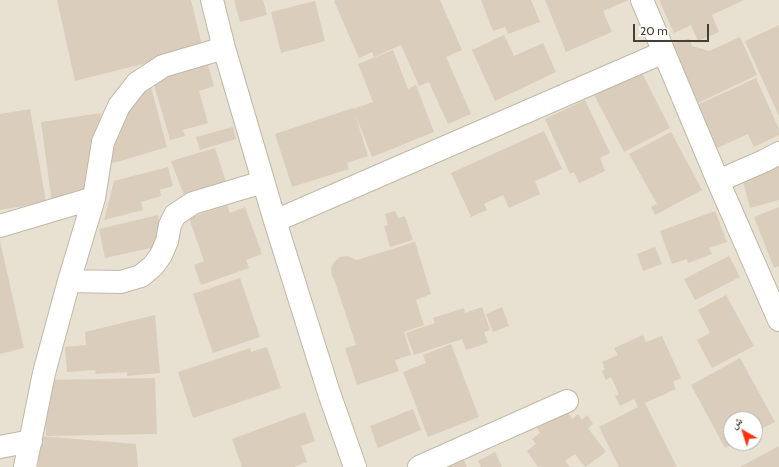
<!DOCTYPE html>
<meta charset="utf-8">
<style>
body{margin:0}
#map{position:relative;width:779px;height:467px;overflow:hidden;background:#f4efe4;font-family:Cabin,"Noto Naskh Arabic",sans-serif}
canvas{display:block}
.north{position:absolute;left:723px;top:411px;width:40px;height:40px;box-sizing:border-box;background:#fff;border:1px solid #b5b2ad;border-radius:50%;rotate:321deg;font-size:11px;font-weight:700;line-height:16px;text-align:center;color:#463f33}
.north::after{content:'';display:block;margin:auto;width:14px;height:18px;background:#ff310f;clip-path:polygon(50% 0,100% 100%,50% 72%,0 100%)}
.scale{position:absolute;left:633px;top:24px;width:76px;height:18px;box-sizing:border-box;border:2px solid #463f33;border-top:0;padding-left:5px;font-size:12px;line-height:14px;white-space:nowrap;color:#463f33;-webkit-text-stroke:3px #fff;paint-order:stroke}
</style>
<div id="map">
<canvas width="779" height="467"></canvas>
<div class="north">ش</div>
<div class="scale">20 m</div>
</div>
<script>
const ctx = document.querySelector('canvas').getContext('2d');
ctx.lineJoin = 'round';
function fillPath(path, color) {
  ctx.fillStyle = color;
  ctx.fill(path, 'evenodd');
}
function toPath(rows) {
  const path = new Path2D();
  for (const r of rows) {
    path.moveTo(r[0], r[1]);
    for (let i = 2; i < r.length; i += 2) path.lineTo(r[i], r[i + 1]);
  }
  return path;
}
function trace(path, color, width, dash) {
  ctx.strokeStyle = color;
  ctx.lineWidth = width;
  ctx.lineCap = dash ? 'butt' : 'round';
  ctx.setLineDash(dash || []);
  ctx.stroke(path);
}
fillPath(toPath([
 [0,0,779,0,779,467,0,467],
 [731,419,755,419,755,443,731,443]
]), '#e8e1d1');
fillPath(toPath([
 [57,0,191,0,203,49,75,81],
 [234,0,263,0,267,15,240,22],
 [336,0,440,0,462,50,446,57,471,114,448,124,429,82,419,86,401,45,374,57,372,52,359,58,334,1],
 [481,0,531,0,540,22,508,34,505,27,493,31],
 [545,0,629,0,603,11,612,32,566,52],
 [659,0,744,0,712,15,719,32,698,41,691,25,674,33],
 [315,1,325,41,281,53,271,12],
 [779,25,779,116,745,41],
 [504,35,514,56,543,43,556,72,495,101,472,50],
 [740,37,757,75,696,104,669,45,689,38,692,46,709,51],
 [393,50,408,89,416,85,434,132,372,157,355,114,368,156,347,163,349,169,292,187,275,134,353,108,353,109,373,102,358,64],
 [206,58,214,86,199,91,208,123,183,130,185,136,170,140,153,81,172,75,170,69],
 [639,67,670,128,624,152,592,91],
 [756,78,779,129,779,135,754,147,748,134,715,149,695,106],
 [151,87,167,147,110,164,126,103,140,91],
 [585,100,610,153,600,158,605,171,579,183,574,172,570,174,545,119],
 [30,109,46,202,0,210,0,114],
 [101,113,93,182,77,198,52,203,41,122],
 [233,127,236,139,200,150,196,137],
 [544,131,562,169,535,181,540,194,509,208,503,195,484,204,487,210,471,217,451,173],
 [671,132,702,190,655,215,651,207,657,204,629,154],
 [215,148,227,185,185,198,171,161],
 [779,164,779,200,750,208,741,174],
 [168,167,173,186,160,190,161,196,141,202,143,210,104,220,114,181],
 [227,205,230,213,245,207,262,254,246,260,249,268,201,285,194,265,204,261,189,218],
 [779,207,779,266,774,268,754,217],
 [395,211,398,218,405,216,413,240,390,247,384,226,388,225,385,214],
 [715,211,727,242,709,248,712,254,688,263,687,259,672,264,660,231],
 [158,215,164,245,105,258,99,229],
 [0,241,24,348,0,354],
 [415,242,431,294,416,300,424,325,404,332,411,355,395,360,399,371,357,385,345,348,356,345,335,282,332,276,331,268,334,262,340,257,347,256,357,260],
 [655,247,662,264,643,271,637,254],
 [729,256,740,277,695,300,684,279],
 [240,278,260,337,213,353,193,294],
 [726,295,754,346,712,368,697,340,710,333,698,310],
 [482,307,490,330,484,332,488,343,466,350,462,339,414,355,406,333,435,323,433,318,464,308,465,313],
 [502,307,509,326,493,332,486,314],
 [155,315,160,373,127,376,127,372,96,374,95,370,67,372,65,347,86,345,85,332],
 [643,335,646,342,662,336,681,378,673,382,676,389,645,403,677,467,619,467,599,427,638,407,634,399,620,406,615,396,619,394,611,377,606,380,602,371,605,369,602,362,618,355,614,348],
 [451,344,479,417,428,437,403,372,426,363,423,355],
 [267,347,281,388,193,418,178,372,250,348,251,352],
 [740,358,775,422,755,432,755,419,731,419,731,443,735,443,725,448,691,385],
 [155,378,157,434,46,436,44,380],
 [565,408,572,419,578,414,582,420,587,415,593,424,588,428,606,452,585,467,575,454,565,461,570,467,538,467,527,451,536,444,532,439,540,433,537,428],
 [413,409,421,430,378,448,370,426],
 [305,412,315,441,301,446,307,462,294,467,242,467,232,439],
 [40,436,136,444,138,467,38,467],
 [779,446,779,467,740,467],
 [495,452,502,467,481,467,478,461],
 [464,460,467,467,447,467]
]), '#dacdbb');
const minor = toPath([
 [212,0,224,48,275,221,329,393,355,467],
 [642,0,718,181,779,320],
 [718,181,764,161,779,153],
 [275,221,664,52],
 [0,226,94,198],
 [69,281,121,282,141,276,153,266,161,255,167,241,170,225,175,215,193,203,263,182],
 [0,447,31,441],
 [25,467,44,373,69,281,94,198,103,142,119,106,137,83,163,66,224,48],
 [419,467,567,401]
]);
trace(minor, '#c0b7a5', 24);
trace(minor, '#fff', 22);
</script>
